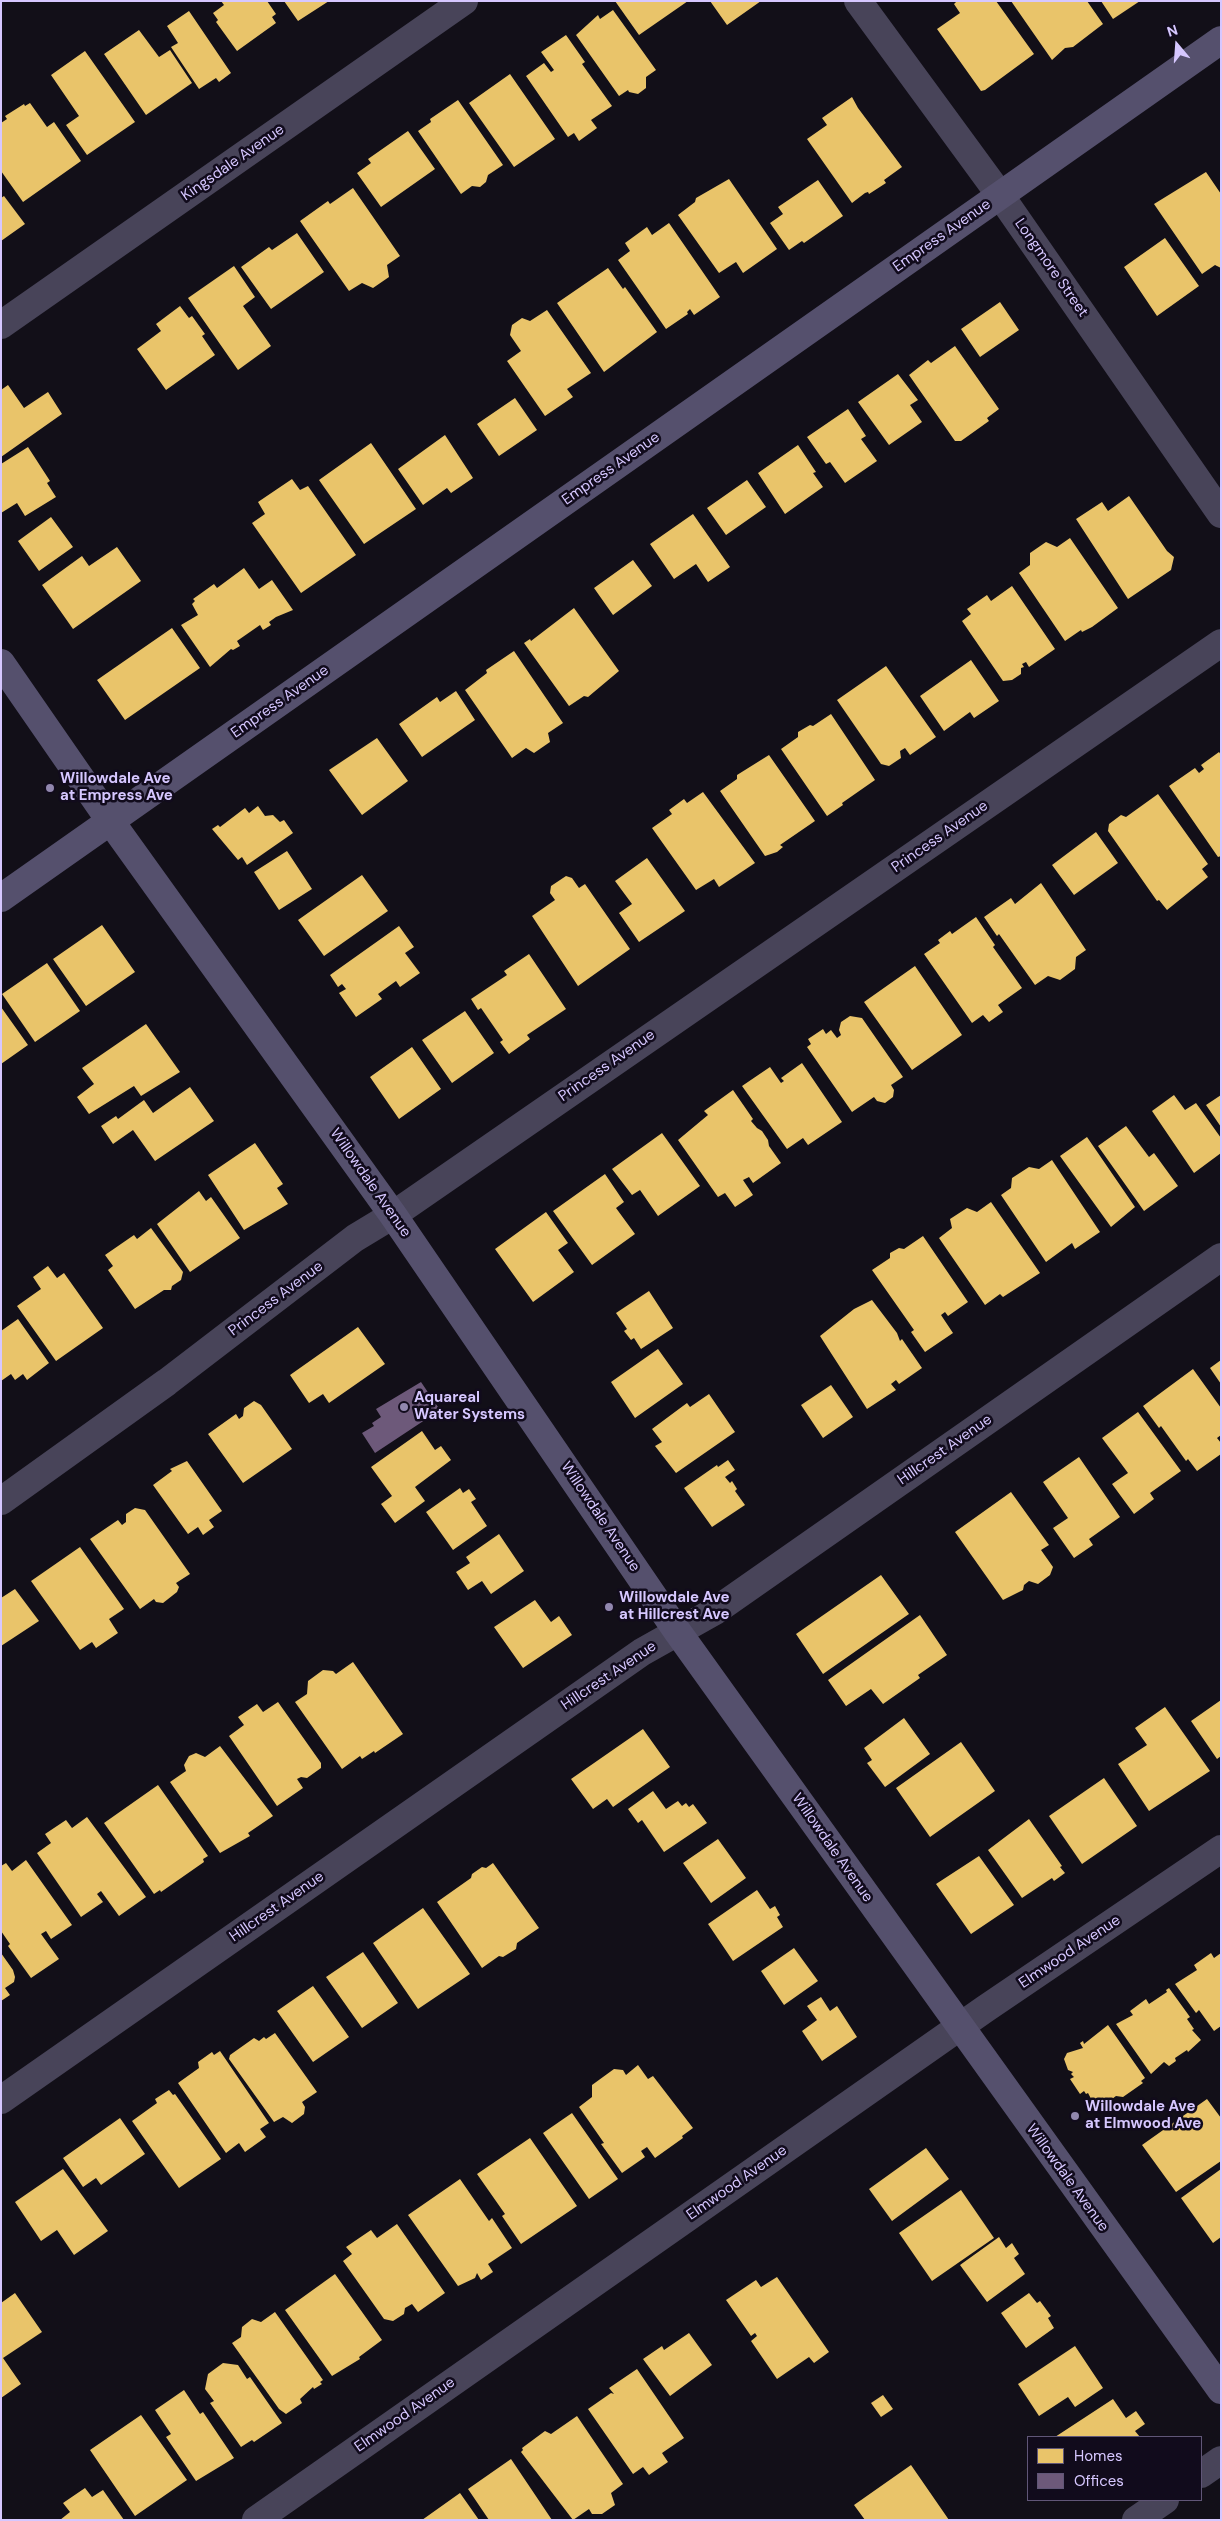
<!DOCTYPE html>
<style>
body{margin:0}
#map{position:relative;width:1222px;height:2521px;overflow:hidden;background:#120f18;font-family:"DM Sans",sans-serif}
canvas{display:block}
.frame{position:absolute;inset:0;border:2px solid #d6c7ff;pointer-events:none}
.legend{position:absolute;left:1027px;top:2436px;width:175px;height:65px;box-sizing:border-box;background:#110b1c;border:1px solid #605677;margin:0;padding:6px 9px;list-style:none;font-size:15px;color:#d6c7ff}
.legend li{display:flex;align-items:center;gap:10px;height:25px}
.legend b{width:25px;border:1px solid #605677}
.north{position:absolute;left:1152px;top:20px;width:50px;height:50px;-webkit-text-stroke:4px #110b1c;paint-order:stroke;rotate:342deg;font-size:14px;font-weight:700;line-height:20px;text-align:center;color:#d6c7ff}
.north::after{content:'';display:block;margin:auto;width:18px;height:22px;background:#d6c7ff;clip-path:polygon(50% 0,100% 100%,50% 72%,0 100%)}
</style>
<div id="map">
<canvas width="1222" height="2521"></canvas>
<div class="frame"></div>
<ul class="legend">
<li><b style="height:14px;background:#e9c46a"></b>Homes</li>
<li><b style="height:14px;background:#6d597a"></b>Offices</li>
</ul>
<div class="north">N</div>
</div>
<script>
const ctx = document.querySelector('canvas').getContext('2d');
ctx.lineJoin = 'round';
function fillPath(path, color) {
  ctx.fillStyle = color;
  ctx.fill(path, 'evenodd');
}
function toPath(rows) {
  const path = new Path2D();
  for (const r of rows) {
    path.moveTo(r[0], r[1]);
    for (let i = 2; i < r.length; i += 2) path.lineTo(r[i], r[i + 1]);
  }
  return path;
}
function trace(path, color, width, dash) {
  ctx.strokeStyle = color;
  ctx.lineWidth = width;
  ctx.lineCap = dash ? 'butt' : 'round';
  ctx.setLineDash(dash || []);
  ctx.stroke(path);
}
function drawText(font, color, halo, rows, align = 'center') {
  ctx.font = font + ' "DM Sans",sans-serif';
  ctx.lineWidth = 5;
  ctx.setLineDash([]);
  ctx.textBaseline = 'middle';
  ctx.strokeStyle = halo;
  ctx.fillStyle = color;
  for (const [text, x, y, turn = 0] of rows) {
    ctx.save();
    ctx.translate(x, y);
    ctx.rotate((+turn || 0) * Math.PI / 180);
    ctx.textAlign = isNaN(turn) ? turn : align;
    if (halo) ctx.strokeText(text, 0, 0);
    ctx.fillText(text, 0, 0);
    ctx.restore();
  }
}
fillPath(toPath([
 [221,1,267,1,276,14,272,17,276,23,237,51,216,22,218,20,213,13,224,5],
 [284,1,329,1,298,21],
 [615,1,688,1,639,35],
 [710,1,761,1,727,25],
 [957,1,996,1,1034,54,985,90,981,91,937,29,960,13,954,4],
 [1011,1,1087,1,1103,24,1073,47,1065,48,1052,60],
 [1101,1,1140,1,1113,19],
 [613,10,656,70,646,77,646,88,638,94,629,92,628,90,619,96,576,35,598,15,600,19],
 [189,11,231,73,219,82,216,78,199,89,171,47,178,43,167,26],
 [139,30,159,57,170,50,192,83,146,115,104,54],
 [566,35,585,62,582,64,612,106,591,120,597,128,579,141,574,133,568,137,526,76,544,63,551,72,554,70,541,52],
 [85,51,135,122,87,155,66,125,79,116,51,75],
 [510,74,555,139,514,167,469,103],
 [852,97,858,108,902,167,884,180,886,183,869,194,868,192,865,193,852,203,807,139,827,125,822,118],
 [458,100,503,165,488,175,486,182,480,187,472,186,461,194,418,131,431,122,430,119],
 [30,103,47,127,54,122,81,161,23,202,1,171,1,123,7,119,5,116,24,104,25,106],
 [408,131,435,169,381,207,357,173,371,163,368,159],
 [1206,172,1221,194,1221,268,1215,265,1202,274,1154,204],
 [729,179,777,249,743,273,736,262,719,273,678,215,695,202,696,198],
 [818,180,843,216,804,243,802,241,789,250,770,223,783,214,778,207],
 [353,188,400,256,387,265,389,277,373,288,362,283,349,291,300,221,328,201,330,204],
 [4,196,25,224,1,241,1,198],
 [669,223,720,297,694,315,690,309,687,312,688,314,666,329,618,260,630,251,625,243,647,227,652,235],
 [297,233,324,272,271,309,241,267,269,247,272,250],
 [1165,238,1199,286,1157,316,1124,267],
 [234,266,255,297,243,306,271,346,238,370,188,298],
 [608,268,623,289,625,287,657,332,604,372,557,303],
 [1000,302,1019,330,980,357,961,329],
 [180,306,189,318,192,316,205,334,202,336,215,355,166,390,137,349,161,331,156,324],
 [547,310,591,373,567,389,573,397,545,416,507,361,521,351,510,335,512,325,522,318,530,321],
 [955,346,999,409,987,418,989,421,961,441,955,441,909,375,928,360,931,363],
 [898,374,918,400,910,405,922,422,889,445,858,402],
 [8,385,24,408,48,392,62,414,1,457,1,390],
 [515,398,537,430,499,456,477,424],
 [848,409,866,436,861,439,877,461,845,483,830,462,826,464,807,437],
 [445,435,473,478,451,493,447,488,423,505,398,469],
 [371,443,416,509,364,544,319,480],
 [798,445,816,472,813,473,823,487,785,514,758,473],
 [28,447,50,481,47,483,56,497,25,516,17,503,1,513,1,464],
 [292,479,300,490,308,486,356,555,301,593,252,523,265,514,258,502],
 [747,480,766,507,726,535,707,508],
 [1129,496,1167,551,1174,557,1171,570,1128,599,1076,519,1102,502,1108,511],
 [693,514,730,567,708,582,696,564,674,579,650,544],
 [51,517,73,547,39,571,18,541],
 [1070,538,1118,608,1092,627,1082,632,1081,630,1065,641,1019,573,1030,565,1030,553,1046,542,1057,547],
 [117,547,141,581,73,629,42,585,82,556,89,566],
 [633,560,652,586,613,615,594,588],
 [244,568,259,589,272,580,293,610,276,617,269,622,271,625,263,630,260,625,237,641,240,646,233,650,231,649,210,667,181,625,198,615,192,604,195,601,193,599,214,584,217,588],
 [1012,586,1055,649,1029,667,1026,662,1022,664,1024,667,1021,668,1021,674,1012,680,1003,681,962,621,971,614,967,609,987,595,991,601],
 [574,608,619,671,588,697,584,696,569,706,524,643,530,639,531,641],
 [172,628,200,668,125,720,97,680],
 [514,651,563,723,548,733,550,742,534,753,526,748,512,758,465,690,487,673,486,670],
 [971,660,999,701,974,718,970,712,944,731,920,696],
 [886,666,936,737,910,755,905,748,900,751,901,758,889,766,881,764,837,700],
 [456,691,475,720,422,757,399,724,437,697,440,702],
 [831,714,875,780,842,803,843,805,827,816,781,749,798,737,798,732,810,725,813,726],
 [377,738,408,781,362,815,329,770],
 [1219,752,1221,755,1221,856,1218,857,1169,786,1195,768,1199,773,1204,769,1201,765],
 [769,755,815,821,780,845,783,847,777,852,765,856,720,791,737,779,737,775],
 [703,792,755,863,719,887,714,879,696,890,652,828,672,814,669,810,684,799,687,803],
 [1158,794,1208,864,1202,869,1208,877,1167,910,1159,900,1157,901,1108,831,1109,824,1121,815,1126,817],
 [258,806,265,816,273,815,280,822,284,820,293,833,247,865,242,857,238,860,212,829,218,825,220,827,245,808,249,813],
 [1096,832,1118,863,1074,895,1052,865],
 [287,851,312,889,279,910,254,872],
 [647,858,685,911,639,942,619,913,632,904,615,881],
 [362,875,388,911,324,956,298,920],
 [566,876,572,878,579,888,585,884,630,949,578,986,532,916,555,900,550,893,551,886],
 [1041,883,1086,950,1076,957,1075,969,1060,980,1048,976,1035,985,999,934,997,936,984,917,1011,898,1015,904],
 [976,917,995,945,993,947,1022,988,998,1005,1003,1012,989,1022,983,1015,972,1023,924,954,940,943,938,940,950,931,952,934],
 [102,925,135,972,86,1006,53,959],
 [399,926,414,947,405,953,420,973,400,987,396,981,378,994,382,999,356,1017,339,993,346,989,342,984,338,987,330,975],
 [529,954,566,1009,527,1035,530,1039,509,1054,500,1042,503,1040,481,1008,478,1010,471,999,507,975,504,971],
 [47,963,80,1011,35,1042,2,994],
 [915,966,962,1035,912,1070,864,1002],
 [1,1007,28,1045,1,1064],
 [465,1011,494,1053,452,1083,422,1040],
 [850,1016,862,1018,903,1077,891,1085,894,1090,893,1097,885,1103,877,1101,874,1097,852,1112,807,1047,811,1044,808,1039,823,1029,826,1034,831,1030,837,1038,841,1035,839,1030,841,1022],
 [146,1024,180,1072,141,1096,134,1086,89,1114,77,1097,94,1084,82,1068],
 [412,1047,441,1089,399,1119,370,1077],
 [802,1063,842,1122,808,1145,803,1138,787,1149,742,1086,770,1067,781,1083,784,1081,781,1078],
 [190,1087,214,1121,155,1161,133,1130,113,1144,101,1126,116,1116,118,1119,144,1100,153,1113],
 [733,1090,753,1119,751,1121,757,1128,762,1131,768,1140,769,1146,781,1163,753,1183,749,1177,743,1180,753,1195,735,1207,725,1193,718,1197,678,1140,708,1115,704,1111],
 [1174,1095,1185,1110,1196,1103,1221,1138,1221,1153,1194,1173,1152,1111],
 [1221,1095,1221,1127,1206,1105],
 [1126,1126,1149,1157,1154,1153,1178,1186,1144,1211,1098,1146],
 [662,1133,700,1186,658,1216,640,1190,632,1195,612,1169],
 [1087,1137,1135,1207,1111,1227,1060,1156],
 [255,1143,283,1184,277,1188,288,1204,244,1230,208,1175],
 [1052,1160,1100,1232,1075,1249,1072,1243,1046,1262,1001,1195,1011,1188,1012,1178,1029,1167,1039,1169],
 [605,1174,624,1202,616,1208,635,1234,592,1265,553,1211],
 [199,1191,206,1201,211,1197,240,1238,190,1272,157,1224],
 [991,1202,1040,1273,1003,1297,1000,1294,985,1305,939,1238,952,1228,950,1219,967,1208,977,1212],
 [546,1212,568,1243,558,1250,574,1272,533,1302,495,1249],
 [151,1228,183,1272,181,1280,172,1286,171,1290,164,1290,135,1309,108,1270,113,1266,105,1255,134,1235,137,1239],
 [923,1236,968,1302,948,1316,945,1312,941,1315,953,1333,925,1352,911,1332,914,1330,872,1270,890,1258,890,1253,899,1248,904,1249],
 [48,1266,57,1278,64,1273,103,1328,56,1361,17,1306,41,1289,33,1277],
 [649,1291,673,1328,641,1349,634,1338,631,1340,624,1331,627,1329,616,1313],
 [872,1300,897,1333,900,1341,902,1339,922,1368,899,1384,896,1380,891,1384,896,1390,867,1409,820,1336,854,1309],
 [18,1319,49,1363,27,1380,23,1374,15,1380,11,1374,1,1381,1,1331],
 [358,1327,385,1364,329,1403,323,1394,309,1403,290,1375],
 [658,1349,683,1384,635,1418,611,1382],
 [1221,1360,1221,1384,1210,1368],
 [1193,1369,1221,1408,1221,1435,1217,1438,1221,1443,1221,1454,1197,1471,1188,1459,1186,1461,1161,1426,1159,1428,1143,1406],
 [831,1385,853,1417,823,1438,801,1405],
 [709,1394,735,1432,676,1473,655,1446,662,1442,652,1429,687,1403,690,1407],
 [254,1401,261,1405,292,1449,243,1483,208,1434,236,1414,239,1419,243,1416,244,1408],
 [1138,1412,1181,1471,1150,1493,1154,1499,1134,1514,1112,1484,1128,1473,1102,1438],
 [422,1431,435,1450,441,1446,451,1460,415,1487,425,1501,395,1523,381,1504,392,1496,371,1467],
 [1079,1457,1120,1517,1089,1539,1093,1545,1074,1558,1053,1528,1068,1518,1043,1482],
 [728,1460,735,1470,725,1477,730,1483,732,1481,737,1489,735,1491,745,1505,712,1527,684,1488,717,1465,718,1467],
 [187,1461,222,1511,209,1520,214,1527,203,1535,198,1527,188,1534,153,1485,172,1471,170,1469],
 [460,1488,463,1493,469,1489,476,1499,471,1502,487,1526,453,1550,426,1512],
 [1011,1492,1049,1545,1041,1550,1053,1567,1050,1575,1038,1584,1029,1581,1024,1585,1023,1590,1003,1600,955,1532],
 [135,1508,145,1510,190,1574,176,1583,179,1587,177,1592,163,1603,156,1602,154,1599,140,1609,90,1539,118,1520,122,1525,126,1522,126,1514],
 [499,1534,524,1571,491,1594,482,1581,468,1590,456,1572,470,1563,466,1557],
 [80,1547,124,1609,109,1619,118,1633,96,1648,92,1642,80,1650,31,1581],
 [881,1575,909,1614,823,1674,796,1634],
 [15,1589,39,1621,1,1646,1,1598],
 [535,1600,551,1622,559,1616,572,1635,523,1668,494,1627],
 [920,1615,947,1655,918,1675,920,1678,883,1704,871,1689,846,1706,828,1680],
 [353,1662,403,1734,375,1753,374,1751,362,1759,360,1756,342,1769,295,1702,307,1694,308,1681,323,1670,333,1671,336,1674],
 [1221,1700,1221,1756,1217,1759,1191,1721],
 [278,1702,321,1763,321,1768,307,1778,301,1777,297,1779,303,1788,277,1806,229,1736,244,1725,238,1717,257,1704,263,1712],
 [1165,1707,1210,1771,1149,1811,1118,1764,1147,1745,1135,1728],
 [904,1718,930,1754,885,1787,867,1763,872,1760,864,1748],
 [643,1729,670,1767,613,1807,607,1799,593,1809,571,1779],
 [961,1742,995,1791,930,1837,896,1788],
 [220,1746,273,1816,248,1833,250,1836,220,1853,170,1782,186,1771,184,1765,189,1756,196,1753,205,1757],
 [1104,1778,1137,1826,1082,1864,1049,1816],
 [158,1785,208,1856,203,1859,204,1862,161,1892,160,1890,154,1894,104,1823],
 [653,1791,666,1809,678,1801,682,1806,686,1803,689,1807,693,1804,707,1823,664,1852,642,1820,638,1823,628,1809],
 [87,1817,146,1897,119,1916,101,1891,97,1894,103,1902,81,1917,37,1853,51,1843,45,1834,66,1820,72,1828],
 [1029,1819,1062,1866,1060,1867,1065,1873,1054,1881,1052,1878,1022,1898,988,1850],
 [718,1839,746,1878,711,1903,683,1863],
 [979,1856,1014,1905,971,1934,936,1884],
 [26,1860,72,1925,51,1939,46,1931,41,1934,59,1959,31,1978,8,1946,10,1944,1,1931,1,1866,6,1863,12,1871],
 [493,1863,539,1928,517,1943,516,1949,503,1957,499,1956,482,1968,437,1902,471,1878,472,1874,482,1867,486,1868],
 [757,1890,770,1909,775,1906,780,1915,777,1917,783,1927,733,1961,708,1924],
 [423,1908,470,1974,418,2009,373,1943],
 [794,1948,818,1981,784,2005,761,1971],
 [363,1952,398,2003,362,2028,326,1977],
 [1,1953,13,1970,15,1977,14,1982,5,1988,10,1995,1,2001],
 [1211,1953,1214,1958,1221,1953,1221,2026,1214,2031,1199,2010,1196,2013,1175,1984,1197,1970,1194,1965],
 [313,1986,349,2037,313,2062,277,2011],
 [1169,1988,1190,2017,1187,2019,1194,2029,1192,2030,1201,2040,1188,2052,1187,2050,1175,2058,1176,2061,1169,2066,1164,2062,1151,2074,1116,2024,1133,2015,1130,2011,1146,1999,1149,2004,1167,1992,1166,1990],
 [821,1997,830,2011,837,2006,857,2037,822,2061,802,2031,817,2020,807,2006],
 [1108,2025,1145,2078,1141,2081,1143,2083,1123,2097,1116,2096,1097,2110,1088,2093,1086,2094,1084,2091,1080,2094,1070,2079,1074,2077,1071,2074,1073,2072,1068,2070,1064,2059,1067,2053,1083,2048,1080,2043,1083,2041,1084,2044],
 [275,2033,317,2092,302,2102,305,2107,304,2114,292,2123,283,2117,274,2122,229,2059,230,2055,254,2038,259,2041,264,2037,266,2039],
 [220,2051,269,2123,260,2129,266,2137,245,2152,239,2143,226,2153,178,2083,199,2068,198,2062,212,2052,214,2055],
 [638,2065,648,2079,653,2076,693,2128,682,2136,683,2138,655,2158,647,2147,641,2151,645,2157,622,2173,601,2144,604,2143,579,2107,592,2097,592,2085,614,2069,623,2070,626,2075],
 [169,2090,173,2095,175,2094,221,2159,179,2188,132,2121,157,2103,155,2099],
 [1207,2099,1221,2118,1221,2161,1176,2192,1142,2145],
 [572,2113,618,2179,589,2199,543,2133],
 [120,2118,145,2154,101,2185,96,2178,83,2187,63,2158],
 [530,2138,577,2206,521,2244,502,2216,505,2214,477,2174],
 [926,2148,949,2179,892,2221,869,2189],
 [63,2169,108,2231,74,2255,57,2230,41,2241,15,2202],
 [1221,2169,1221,2237,1213,2243,1181,2198],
 [460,2179,489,2221,492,2218,512,2248,488,2264,493,2272,481,2280,477,2273,475,2278,458,2286,408,2215],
 [961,2190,994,2238,932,2281,899,2233],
 [397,2224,445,2293,418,2312,412,2304,405,2308,404,2314,393,2321,384,2319,343,2261,352,2254,346,2247,371,2230,377,2238],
 [999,2237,1006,2248,1012,2243,1019,2254,1014,2258,1025,2274,987,2302,960,2265],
 [335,2274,382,2340,359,2357,360,2359,332,2376,285,2310],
 [777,2277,829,2352,814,2363,809,2357,777,2379,751,2341,757,2336,755,2333,751,2336,726,2300,756,2280,761,2287],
 [15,2293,42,2332,3,2358,21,2384,1,2398,1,2303],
 [1029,2293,1037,2303,1040,2301,1051,2316,1048,2318,1054,2328,1026,2348,1001,2313],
 [275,2312,323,2380,320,2382,322,2384,314,2389,313,2387,300,2399,302,2403,286,2414,279,2409,232,2343,241,2337,242,2327,252,2319,261,2322],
 [689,2333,712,2365,670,2396,643,2359,662,2346,664,2350],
 [1075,2346,1103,2388,1075,2407,1068,2397,1039,2416,1018,2384],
 [223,2363,238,2365,247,2379,250,2377,282,2423,254,2442,252,2440,241,2447,210,2403,214,2401,205,2389,208,2374],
 [637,2369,684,2438,662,2453,668,2462,649,2475,643,2467,633,2474,588,2409,611,2393,614,2394,609,2388],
 [184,2390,200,2414,203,2412,234,2458,196,2481,166,2437,171,2434,155,2410],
 [883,2395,893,2409,881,2417,871,2403],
 [1113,2399,1126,2418,1136,2411,1145,2424,1135,2431,1140,2437,1055,2437],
 [141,2415,187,2480,135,2516,90,2450],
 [577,2416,623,2484,611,2493,615,2505,602,2514,592,2514,589,2509,573,2520,521,2452,523,2450,522,2448,545,2431,551,2434],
 [511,2459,552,2520,489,2520,468,2489],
 [911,2465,949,2520,865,2520,854,2505],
 [85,2488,92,2497,103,2490,124,2520,60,2520,70,2512,63,2503],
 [460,2493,479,2520,422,2520]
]), '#e9c46a');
fillPath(toPath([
 [421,1382,440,1410,375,1453,362,1433,374,1426,372,1423,381,1417,376,1409]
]), '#6d597a');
trace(toPath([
 [858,1,1000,195,1221,514],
 [1,325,464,1],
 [1,1501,167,1382,355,1238,393,1215,1221,643],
 [1,2100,642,1652,715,1611,1221,1257],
 [1201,2474,1221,2460],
 [256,2520,985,2009,1221,1849],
 [1136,2520,1165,2500]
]), '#484459', 28);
trace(toPath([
 [1,663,111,822,393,1215,677,1631,1221,2390],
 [1,898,1221,40]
]), '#55506d', 28);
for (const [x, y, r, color] of [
 [50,788,5,"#9187ae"],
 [404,1407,5,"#9187ae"],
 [609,1607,5,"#9187ae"],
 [1075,2116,5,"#9187ae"]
]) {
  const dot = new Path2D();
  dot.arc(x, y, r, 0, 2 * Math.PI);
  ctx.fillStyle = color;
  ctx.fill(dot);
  trace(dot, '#110b1c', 2);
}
drawText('15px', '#d6c7ff', '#110b1c', [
 ["Kingsdale Avenue",233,163,-35],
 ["Empress Avenue",942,236,-35],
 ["Longmore Street",1051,268,55],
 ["Empress Avenue",611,469,-35],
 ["Empress Avenue",280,702,-35],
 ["Princess Avenue",940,837,-35],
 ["Princess Avenue",607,1066,-35],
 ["Willowdale Avenue",370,1183,55],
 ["Princess Avenue",276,1299,-37],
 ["Hillcrest Avenue",945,1450,-35],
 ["Willowdale Avenue",600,1517,56],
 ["Hillcrest Avenue",609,1676,-34],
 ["Willowdale Avenue",832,1848,55],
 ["Hillcrest Avenue",277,1907,-35],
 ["Elmwood Avenue",1070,1952,-34],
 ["Willowdale Avenue",1067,2178,54],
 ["Elmwood Avenue",737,2183,-35],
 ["Elmwood Avenue",405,2415,-35]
]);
drawText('bold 15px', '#d6c7ff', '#110b1c', [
 ["Willowdale Ave",60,779],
 ["at Empress Ave",60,796],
 ["Aquareal",414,1398],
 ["Water Systems",414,1415],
 ["Willowdale Ave",619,1598],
 ["at Hillcrest Ave",619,1615],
 ["Willowdale Ave",1085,2107],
 ["at Elmwood Ave",1085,2124]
], 'left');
</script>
